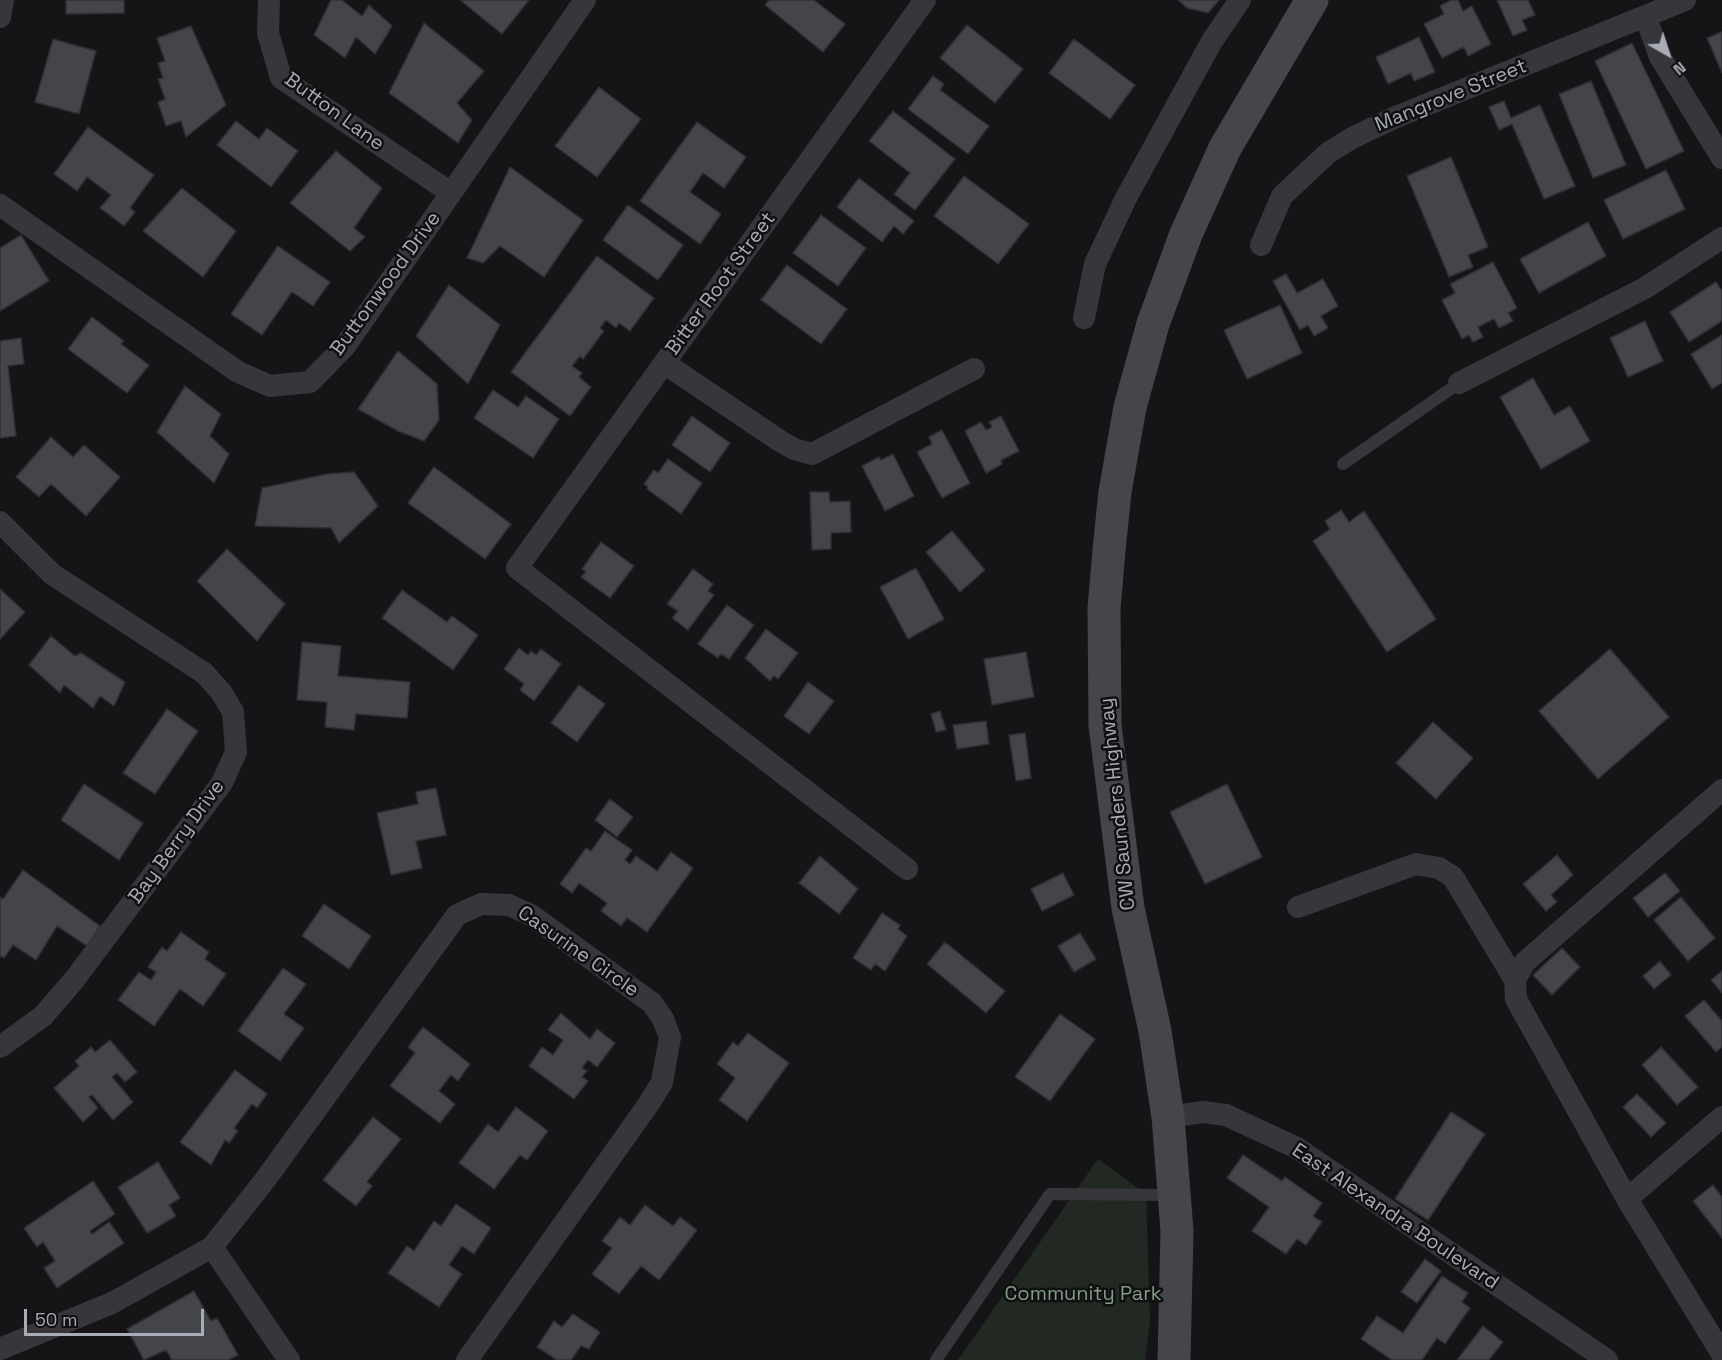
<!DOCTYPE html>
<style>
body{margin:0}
#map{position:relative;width:1722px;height:1360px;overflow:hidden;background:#151517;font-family:"Space Grotesk",sans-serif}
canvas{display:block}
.north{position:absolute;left:1638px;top:24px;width:60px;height:60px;-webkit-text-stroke:4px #101012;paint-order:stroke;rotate:141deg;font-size:16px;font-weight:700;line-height:24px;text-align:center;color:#a8acb6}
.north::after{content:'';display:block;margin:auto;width:21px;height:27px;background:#a8acb6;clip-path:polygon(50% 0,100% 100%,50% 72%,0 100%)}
.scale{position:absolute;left:24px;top:1309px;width:180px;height:27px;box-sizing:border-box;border:3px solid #a8acb6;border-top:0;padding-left:8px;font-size:18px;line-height:21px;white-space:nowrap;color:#a8acb6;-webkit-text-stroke:4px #101012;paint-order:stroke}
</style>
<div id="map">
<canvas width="1722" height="1360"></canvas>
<div class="north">N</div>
<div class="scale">50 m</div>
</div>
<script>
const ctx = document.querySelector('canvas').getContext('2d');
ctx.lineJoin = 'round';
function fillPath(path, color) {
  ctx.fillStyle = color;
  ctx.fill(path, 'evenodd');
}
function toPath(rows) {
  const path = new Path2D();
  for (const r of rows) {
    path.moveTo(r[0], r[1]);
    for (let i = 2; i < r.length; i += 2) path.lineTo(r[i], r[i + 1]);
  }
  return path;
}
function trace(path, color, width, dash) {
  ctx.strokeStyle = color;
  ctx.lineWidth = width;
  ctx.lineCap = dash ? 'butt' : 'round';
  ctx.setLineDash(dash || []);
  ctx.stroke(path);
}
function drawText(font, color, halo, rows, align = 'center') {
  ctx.font = font + ' "Space Grotesk",sans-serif';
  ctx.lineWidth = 5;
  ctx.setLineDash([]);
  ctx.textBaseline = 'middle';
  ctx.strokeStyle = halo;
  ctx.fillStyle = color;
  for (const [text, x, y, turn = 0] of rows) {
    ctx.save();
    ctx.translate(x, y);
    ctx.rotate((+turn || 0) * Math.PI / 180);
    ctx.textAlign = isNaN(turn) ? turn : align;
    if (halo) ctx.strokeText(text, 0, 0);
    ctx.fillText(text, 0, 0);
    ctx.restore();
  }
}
fillPath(toPath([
 [1098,1159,1146,1194,1150,1321,1145,1360,958,1360]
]), '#222923');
const building = toPath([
 [66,0,124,0,124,13,66,14,66,0],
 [331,0,342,0,362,16,369,5,392,26,375,54,356,37,345,58,314,35,331,0],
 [460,0,529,0,502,34,460,0],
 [769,0,814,0,845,24,823,52,765,5,769,0],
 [1178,0,1219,0,1208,13,1187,8,1178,0],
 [1451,0,1458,0,1463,11,1472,6,1491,44,1468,56,1464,47,1442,58,1424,24,1444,14,1440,6,1451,0],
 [1497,0,1528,0,1535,15,1522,20,1527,30,1513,36,1497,0],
 [424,23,484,71,457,103,472,120,458,143,389,93,424,23],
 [967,25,1023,69,995,103,940,58,967,25],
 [191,26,226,105,186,137,181,121,166,126,158,102,165,99,158,79,163,78,158,63,165,61,157,38,191,26],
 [1722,32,1722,73,1707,38,1722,32],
 [1419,37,1435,72,1414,81,1411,73,1388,84,1376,57,1419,37],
 [53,39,96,51,79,114,35,102,53,39],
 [1074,39,1135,85,1110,119,1049,73,1074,39],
 [1632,43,1684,151,1646,169,1595,61,1632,43],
 [933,76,944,84,940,90,989,126,968,154,908,109,933,76],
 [1591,81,1626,165,1593,178,1559,94,1591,81],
 [599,87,641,119,597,177,555,146,599,87],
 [1504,101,1511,118,1540,105,1575,186,1544,199,1512,124,1499,130,1489,107,1504,101],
 [893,111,955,159,915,210,894,194,910,173,869,141,893,111],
 [236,121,259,139,267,128,298,151,271,187,217,145,236,121],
 [697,122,746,157,724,188,703,173,690,192,721,214,700,244,640,201,697,122],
 [88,127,154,175,130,208,135,212,124,226,100,208,111,195,87,177,77,191,54,174,88,127],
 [336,151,382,188,354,228,365,237,350,251,290,203,336,151],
 [1451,157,1488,247,1468,255,1473,267,1449,277,1407,176,1451,157],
 [510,167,583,220,544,277,500,246,483,263,467,258,510,167],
 [1666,170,1685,209,1623,239,1604,200,1666,170],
 [964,176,1029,224,998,264,934,216,964,176],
 [859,178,914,221,903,234,894,226,882,242,837,207,859,178],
 [182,188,236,231,203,277,143,231,182,188],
 [628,205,683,245,658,280,603,240,628,205],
 [821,215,866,248,838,286,793,253,821,215],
 [1588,222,1606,256,1539,293,1520,259,1588,222],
 [21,235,49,281,0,311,0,248,21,235],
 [278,246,330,282,313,306,292,292,262,335,231,314,278,246],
 [597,256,654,298,630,331,619,323,616,328,606,320,600,328,604,331,583,359,580,356,572,366,582,373,579,377,591,387,570,416,511,372,597,256],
 [1493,262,1517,308,1508,313,1513,321,1499,328,1494,319,1478,327,1483,337,1473,342,1469,335,1462,339,1442,300,1455,293,1450,284,1493,262],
 [787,265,847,309,821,344,761,300,787,265],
 [1286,274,1297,293,1323,279,1338,306,1321,316,1328,328,1314,336,1308,325,1300,330,1273,281,1286,274],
 [1716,282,1722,291,1722,321,1689,342,1670,312,1716,282],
 [449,285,500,325,468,384,416,336,449,285],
 [1280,305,1302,353,1247,379,1224,330,1280,305],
 [92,317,124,341,121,344,149,365,127,393,68,349,92,317],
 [1645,321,1663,361,1628,377,1610,338,1645,321],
 [1722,335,1722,383,1712,389,1691,354,1722,335],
 [21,338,24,364,8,366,16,436,0,438,0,341,21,338],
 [398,351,437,384,439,420,424,441,398,431,358,409,398,351],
 [1533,378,1554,415,1570,406,1590,441,1541,469,1500,397,1533,378],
 [185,386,221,414,210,436,229,454,214,483,157,432,185,386],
 [493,390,518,407,526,396,559,419,533,458,474,418,493,390],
 [692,416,730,443,710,472,672,445,692,416],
 [1001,416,1019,451,1001,460,1002,464,986,473,965,431,981,422,986,430,992,427,989,422,1001,416],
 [942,430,970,483,942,498,917,452,932,444,929,437,942,430],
 [51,437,73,457,84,445,120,477,86,516,51,484,39,497,16,477,51,437],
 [893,454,914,496,885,511,862,466,879,457,881,460,893,454],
 [668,459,702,483,681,514,647,489,648,487,644,484,654,470,658,473,668,459],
 [434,467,511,524,485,559,408,503,434,467],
 [354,472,378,506,339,543,331,528,255,526,262,488,327,474,354,472],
 [810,492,829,492,830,502,850,501,851,532,831,533,831,549,812,550,810,492],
 [1341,510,1349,522,1364,511,1436,619,1387,652,1313,541,1330,529,1325,521,1341,510],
 [952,531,985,570,960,592,926,552,952,531],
 [601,542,634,566,610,598,581,577,586,572,582,569,601,542],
 [227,549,285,604,257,641,197,581,227,549],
 [916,568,944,619,908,639,880,587,916,568],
 [693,569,713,584,708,591,714,595,688,630,672,618,678,611,667,604,693,569],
 [0,589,25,612,0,639,0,589],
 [402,590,447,622,452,616,478,635,453,670,382,618,402,590],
 [727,605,754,625,729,659,721,654,718,658,698,644,727,605],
 [766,629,798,653,778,679,774,676,770,681,745,658,766,629],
 [51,636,75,656,81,653,125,682,114,706,100,696,93,708,64,685,60,693,29,665,51,636],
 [302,642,341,646,338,676,410,682,407,718,356,714,354,730,325,727,327,702,297,700,302,642],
 [519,648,528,655,531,651,536,655,541,649,561,664,534,701,520,690,524,684,504,669,519,648],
 [1610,649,1669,717,1598,779,1539,711,1610,649],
 [1026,652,1034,697,992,705,984,659,1026,652],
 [808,682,834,701,809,734,784,716,808,682],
 [579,685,605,704,577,742,551,723,579,685],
 [167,709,198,731,155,794,123,773,167,709],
 [940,711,946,730,936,732,931,714,940,711],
 [986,721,989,744,957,749,953,725,986,721],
 [1433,722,1473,758,1436,799,1396,763,1433,722],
 [1025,733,1031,778,1016,781,1009,735,1025,733],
 [84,784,143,823,119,860,61,820,84,784],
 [1227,784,1262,857,1205,884,1170,812,1227,784],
 [436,788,446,835,416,841,422,868,391,875,377,813,418,804,416,792,436,788],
 [610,799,633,817,617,837,595,820,610,799],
 [605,831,632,850,625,860,630,864,636,856,657,871,671,852,693,868,647,932,627,918,621,926,601,911,607,903,579,883,572,893,560,884,586,848,591,851,605,831],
 [1557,855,1573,875,1551,895,1557,902,1546,911,1523,884,1557,855],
 [820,856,858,889,839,914,799,883,820,856],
 [23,870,100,926,87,946,57,926,36,960,13,945,4,958,0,956,0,897,3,899,23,870],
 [1063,873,1074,895,1042,911,1031,889,1063,873],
 [1665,873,1680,891,1648,917,1633,898,1665,873],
 [1681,897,1715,938,1688,961,1654,920,1681,897],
 [324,904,371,936,349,969,302,936,324,904],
 [882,913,900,925,898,929,907,936,885,971,875,964,871,970,853,958,882,913],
 [181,932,209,952,205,959,226,974,203,1006,180,989,154,1026,118,1000,139,972,151,980,156,972,148,967,162,947,167,951,181,932],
 [1080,933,1096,959,1074,972,1058,946,1080,933],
 [945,942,1005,991,986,1013,927,964,945,942],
 [1562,948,1580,967,1552,995,1533,975,1562,948],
 [1660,961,1671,975,1654,989,1643,976,1660,961],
 [283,968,306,984,284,1014,304,1028,280,1061,238,1031,283,968],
 [1722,971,1722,993,1711,980,1722,971],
 [1704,1000,1722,1021,1722,1047,1716,1052,1685,1016,1704,1000],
 [561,1013,590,1039,597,1029,615,1043,597,1067,588,1060,582,1068,587,1071,582,1077,588,1081,574,1099,529,1066,542,1047,553,1055,563,1040,548,1030,561,1013],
 [1060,1014,1095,1039,1050,1101,1015,1077,1060,1014],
 [423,1027,470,1064,458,1081,451,1075,439,1091,455,1104,440,1123,390,1086,415,1053,408,1047,423,1027],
 [748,1033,789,1063,747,1121,719,1100,735,1078,717,1064,733,1042,738,1046,748,1033],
 [110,1040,137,1072,125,1082,117,1073,112,1077,133,1102,113,1120,92,1095,89,1097,98,1108,83,1122,54,1088,79,1066,75,1061,91,1047,95,1052,110,1040],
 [1661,1047,1698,1087,1677,1105,1642,1065,1661,1047],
 [235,1070,267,1094,257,1108,252,1104,234,1128,238,1131,229,1143,225,1140,211,1165,180,1142,235,1070],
 [1637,1094,1666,1123,1651,1137,1623,1107,1637,1094],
 [516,1107,548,1131,527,1160,520,1155,494,1189,459,1163,488,1124,498,1132,516,1107],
 [1451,1112,1485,1134,1428,1220,1395,1199,1451,1112],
 [373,1117,401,1139,367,1182,372,1186,356,1206,323,1180,373,1117],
 [1243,1155,1282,1181,1285,1177,1322,1203,1313,1216,1322,1222,1306,1245,1297,1239,1286,1254,1252,1231,1269,1207,1227,1178,1243,1155],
 [158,1162,180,1198,169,1205,176,1216,147,1233,118,1187,158,1162],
 [93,1181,115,1214,90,1231,92,1234,109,1222,124,1243,57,1288,44,1268,55,1261,43,1242,37,1247,24,1228,93,1181],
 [1713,1185,1722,1197,1722,1238,1693,1201,1713,1185],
 [456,1204,491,1228,474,1254,462,1246,449,1265,462,1274,439,1307,388,1273,407,1246,414,1251,434,1221,441,1226,456,1204],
 [645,1205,673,1226,680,1217,697,1230,659,1280,641,1266,619,1294,592,1274,612,1248,602,1241,620,1217,630,1225,645,1205],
 [1425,1259,1441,1271,1417,1303,1401,1292,1425,1259],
 [1442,1276,1468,1293,1462,1302,1470,1308,1445,1344,1437,1338,1422,1360,1392,1360,1361,1339,1377,1316,1403,1333,1442,1276],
 [194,1291,211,1321,217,1318,238,1355,228,1360,172,1360,166,1350,144,1360,127,1329,194,1291],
 [573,1314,600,1332,589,1349,581,1346,571,1360,557,1360,537,1347,554,1321,562,1327,573,1314],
 [1483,1326,1503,1342,1489,1360,1457,1360,1483,1326]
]);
fillPath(building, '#44454a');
trace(building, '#302f33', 1.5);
trace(toPath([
 [1343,464,1459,383],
 [936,1360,1050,1194,1173,1195]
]), '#37373b', 12);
trace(toPath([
 [269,0,268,33,281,78,451,193],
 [0,17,3,0],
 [1646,18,1660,57,1722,158],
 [0,205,238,372,270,386,310,382,345,346,585,0],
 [1261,245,1282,196,1328,153,1352,138,1396,117,1685,0],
 [1084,318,1095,264,1126,198,1212,41,1240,0],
 [664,363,780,441,794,449,812,454,974,369],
 [1459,383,1645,288,1722,238],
 [0,522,52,574,204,673,221,692,233,712,236,752,222,783,74,980,43,1016,0,1047],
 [1722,790,1525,962,1515,980,1516,999,1627,1199,1722,1354],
 [907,869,517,568,925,0],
 [1298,907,1416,864,1439,868,1453,877,1515,980],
 [1168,1117,1203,1112,1226,1115,1297,1148,1607,1360],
 [1627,1199,1722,1117],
 [212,1247,289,1360],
 [0,1349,112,1303,212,1247,265,1180,457,915,481,904,509,905,531,915,652,1003,663,1019,670,1037,662,1082,650,1102,467,1360]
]), '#37373b', 22);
trace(toPath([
 [1174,1360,1177,1231,1168,1117,1155,1031,1128,908,1105,725,1104,609,1109,550,1115,492,1130,407,1153,324,1186,234,1225,148,1312,0]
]), '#45464b', 33);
drawText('20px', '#a8acb6', '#101012', [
 ["Mangrove Street",1451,96,-22],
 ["Button Lane",334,112,36],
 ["Buttonwood Drive",386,284,-54],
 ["Bitter Root Street",721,284,-54],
 ["CW Saunders Highway",1118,804,-96],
 ["Bay Berry Drive",177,842,-54],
 ["Casurine Circle",578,952,35],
 ["East Alexandra Boulevard",1395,1217,34]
]);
drawText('20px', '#819f84', '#101012', [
 ["Community Park",1083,1295]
]);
</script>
